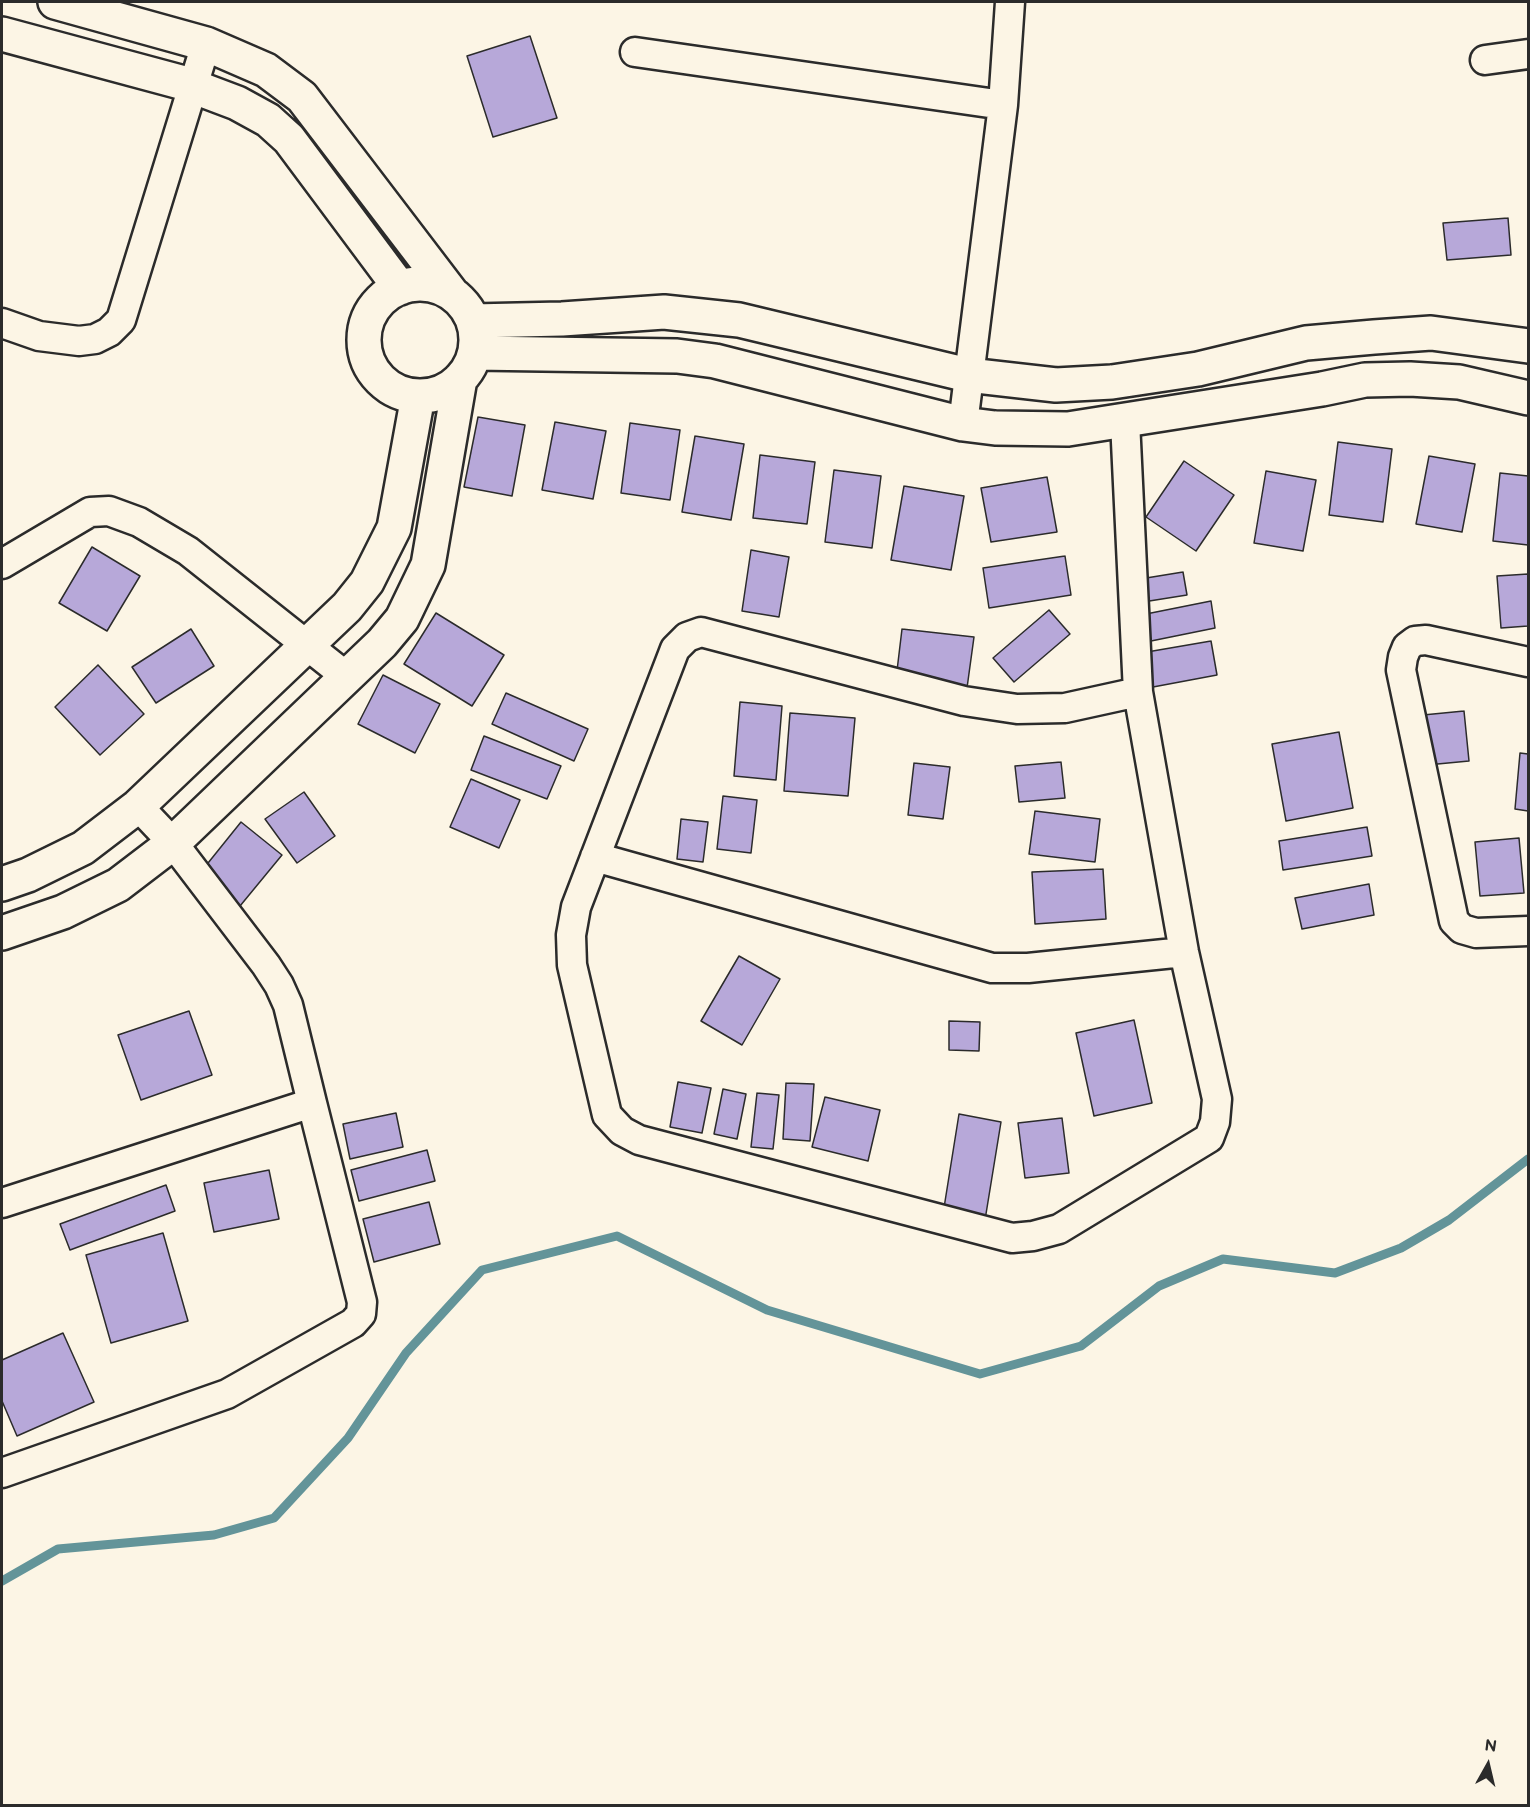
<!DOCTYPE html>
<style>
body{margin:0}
#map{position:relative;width:1530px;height:1807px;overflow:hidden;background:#fcf5e5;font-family:"Balsamiq Sans",sans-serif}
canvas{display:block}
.frame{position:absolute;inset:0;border:3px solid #2b2b2b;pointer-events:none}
.north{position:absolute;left:1458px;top:1735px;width:60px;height:60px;-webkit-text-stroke:4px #fcf5e5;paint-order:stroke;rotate:8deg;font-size:16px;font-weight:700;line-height:24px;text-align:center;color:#2b2b2b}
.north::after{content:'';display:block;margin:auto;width:21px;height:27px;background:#2b2b2b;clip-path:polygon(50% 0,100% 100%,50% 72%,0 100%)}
</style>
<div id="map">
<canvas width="1530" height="1807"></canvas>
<div class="frame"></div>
<div class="north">N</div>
</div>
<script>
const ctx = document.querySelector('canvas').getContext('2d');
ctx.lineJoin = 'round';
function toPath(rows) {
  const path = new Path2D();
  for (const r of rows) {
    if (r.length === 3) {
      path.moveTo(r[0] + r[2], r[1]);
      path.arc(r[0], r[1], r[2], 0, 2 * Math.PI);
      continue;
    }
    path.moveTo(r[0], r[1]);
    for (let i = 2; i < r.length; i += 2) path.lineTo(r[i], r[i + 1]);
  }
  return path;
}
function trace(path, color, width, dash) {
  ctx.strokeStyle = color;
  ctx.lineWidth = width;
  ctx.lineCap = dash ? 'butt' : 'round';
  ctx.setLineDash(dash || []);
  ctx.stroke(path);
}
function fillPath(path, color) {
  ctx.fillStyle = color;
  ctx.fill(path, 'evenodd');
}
trace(toPath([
 [2,1581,58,1549,214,1535,274,1518,348,1438,406,1353,482,1270,617,1236,767,1310,980,1374,1081,1346,1159,1286,1223,1259,1335,1273,1401,1248,1449,1220,1528,1159]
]), '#639499', 9);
const building = toPath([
 [530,36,557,118,493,137,467,56,530,36],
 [1508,218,1511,255,1447,260,1443,223,1508,218],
 [478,417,525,425,512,496,464,487,478,417],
 [555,422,606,431,593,499,542,490,555,422],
 [630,423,680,430,670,500,621,493,630,423],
 [695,436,744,444,731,520,682,512,695,436],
 [1338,442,1392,449,1383,522,1329,515,1338,442],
 [760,455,815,462,807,524,753,518,760,455],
 [1429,456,1475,464,1462,532,1416,524,1429,456],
 [1184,461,1234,495,1196,551,1146,517,1184,461],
 [834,470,881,476,872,548,825,542,834,470],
 [1266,471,1316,480,1303,551,1254,543,1266,471],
 [1500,473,1528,476,1528,545,1493,541,1500,473],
 [1047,477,1057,532,991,542,981,488,1047,477],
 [904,486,964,496,951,570,891,560,904,486],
 [92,547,140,576,107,631,59,603,92,547],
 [751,550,789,557,779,617,742,611,751,550],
 [1065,556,1071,595,989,608,983,568,1065,556],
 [1183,572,1187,595,1143,602,1140,579,1183,572],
 [1528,574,1528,626,1501,628,1497,576,1528,574],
 [1211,601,1215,628,1151,641,1146,614,1211,601],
 [1049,610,1070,634,1014,682,993,658,1049,610],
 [436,613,504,655,472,706,404,664,436,613],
 [191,629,214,666,156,703,132,667,191,629],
 [902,629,974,637,967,688,896,679,902,629],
 [1211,641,1217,675,1153,687,1147,652,1211,641],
 [98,665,144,714,100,755,55,707,98,665],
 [383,675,440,704,415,753,358,724,383,675],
 [506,693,588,729,574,761,492,724,506,693],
 [740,702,782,706,776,780,734,776,740,702],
 [1464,711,1469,761,1427,765,1423,715,1464,711],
 [790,713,855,718,848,796,784,791,790,713],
 [1339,732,1353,808,1286,821,1272,744,1339,732],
 [484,736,561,766,547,799,471,770,484,736],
 [1520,753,1528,754,1528,811,1515,809,1520,753],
 [1061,762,1065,798,1019,802,1015,766,1061,762],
 [914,763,950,767,943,819,908,815,914,763],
 [471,779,520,800,499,848,450,827,471,779],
 [304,792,335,836,297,863,265,819,304,792],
 [723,796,757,800,751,853,717,849,723,796],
 [1035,811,1100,819,1095,862,1029,854,1035,811],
 [681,819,708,822,703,862,677,859,681,819],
 [241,822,282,855,240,906,200,873,241,822],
 [1367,827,1372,856,1283,870,1279,841,1367,827],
 [1519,838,1524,893,1480,896,1475,842,1519,838],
 [1103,869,1106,919,1035,924,1032,872,1103,869],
 [1369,884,1374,915,1302,929,1295,898,1369,884],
 [739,956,780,979,742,1045,701,1021,739,956],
 [189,1011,212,1075,141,1100,118,1035,189,1011],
 [1134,1020,1152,1103,1094,1116,1076,1033,1134,1020],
 [949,1021,980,1022,979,1051,949,1050,949,1021],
 [678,1082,711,1088,702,1133,670,1127,678,1082],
 [786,1083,814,1084,810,1141,783,1139,786,1083],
 [723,1089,746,1094,737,1139,714,1134,723,1089],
 [757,1093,779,1095,773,1149,751,1147,757,1093],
 [825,1097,880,1110,868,1161,812,1147,825,1097],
 [396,1113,403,1147,350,1159,343,1124,396,1113],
 [959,1114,1001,1122,985,1220,943,1214,959,1114],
 [1062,1118,1069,1173,1025,1178,1018,1123,1062,1118],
 [427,1150,435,1181,359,1201,351,1170,427,1150],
 [269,1170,279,1219,214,1232,204,1183,269,1170],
 [166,1185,175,1211,70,1250,60,1224,166,1185],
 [429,1202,440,1244,374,1262,363,1219,429,1202],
 [163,1233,188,1321,111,1343,86,1255,163,1233],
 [63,1333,94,1402,17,1436,2,1401,2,1360,63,1333]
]);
fillPath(building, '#b7a8d9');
trace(building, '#2b2b2b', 1.5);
const minor = toPath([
 [635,52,1003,105],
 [1485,60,1528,54],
 [2,323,39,336,79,341,95,339,109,332,121,320,206,44],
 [1125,421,1138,692,1184,952,1217,1099,1215,1122,1209,1138,1059,1229,1033,1236,1012,1238,639,1140,622,1131,607,1115,572,965,571,935,576,907,675,649,687,637,701,632,964,701,1017,709,1065,708,1138,692],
 [963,424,1003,105,1010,2],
 [2,564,90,512,109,511,139,522,188,551,347,677],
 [1528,662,1426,640,1415,641,1407,647,1403,657,1401,670,1454,921,1462,929,1476,933,1528,931],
 [138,806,173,843,266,965,279,985,288,1005,312,1103],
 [595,857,992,968,1028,968,1184,952],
 [2,1203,312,1103,362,1302,361,1314,353,1323,227,1394,2,1473]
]);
const tertiary = toPath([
 [55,2,206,44,266,70,302,97,453,295],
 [2,34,184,83,237,103,268,120,289,139,400,288],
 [420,340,56],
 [473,321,562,319,664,312,739,320,968,375,1056,385,1112,382,1198,369,1306,343,1374,337,1431,333,1528,346],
 [475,353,677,356,715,361,963,424,995,428,1068,429,1322,389,1365,380,1410,379,1459,382,1528,398],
 [2,884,28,875,83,848,138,806,347,607,367,582,394,528,418,396],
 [2,933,63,912,118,885,173,843,382,643,402,619,428,565,460,379]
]);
trace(minor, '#2b2b2b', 33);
trace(tertiary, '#2b2b2b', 38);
trace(minor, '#fcf5e5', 28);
trace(tertiary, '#fcf5e5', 33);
</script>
